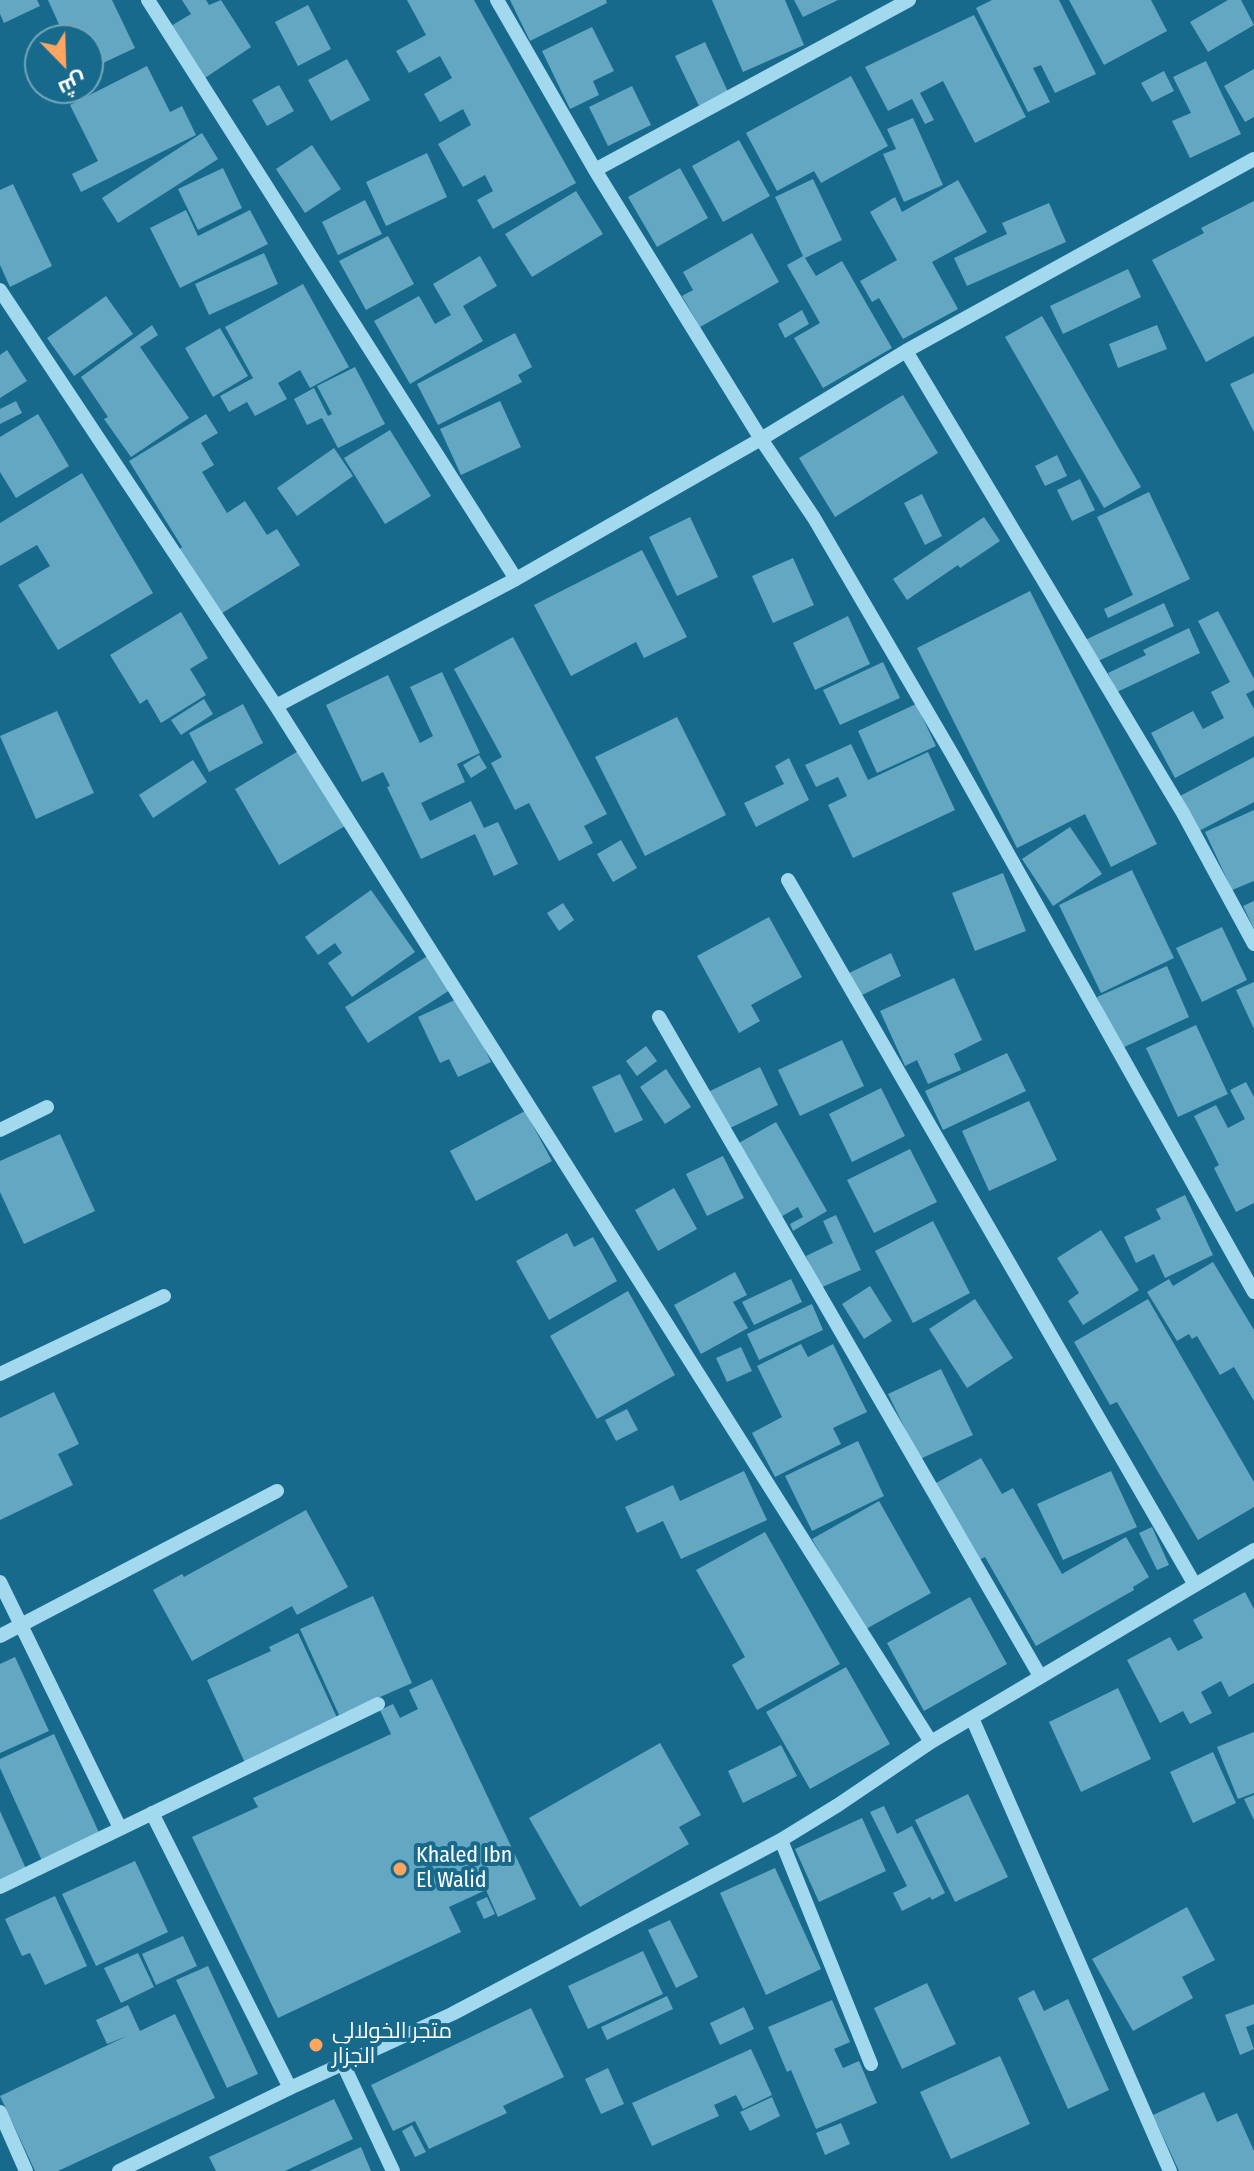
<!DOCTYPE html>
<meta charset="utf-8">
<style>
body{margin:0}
#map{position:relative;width:1254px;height:2171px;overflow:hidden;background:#186a8c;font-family:"Fira Sans Condensed",Cairo,sans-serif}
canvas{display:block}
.north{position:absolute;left:24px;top:24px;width:80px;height:80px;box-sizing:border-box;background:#186a8c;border:2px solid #74a6ba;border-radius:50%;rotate:157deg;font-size:22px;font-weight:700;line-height:32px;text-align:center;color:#fff}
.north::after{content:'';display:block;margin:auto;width:28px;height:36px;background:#ffa55f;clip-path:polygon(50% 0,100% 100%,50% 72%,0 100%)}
</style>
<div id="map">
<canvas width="1254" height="2171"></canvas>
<div class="north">ش</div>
</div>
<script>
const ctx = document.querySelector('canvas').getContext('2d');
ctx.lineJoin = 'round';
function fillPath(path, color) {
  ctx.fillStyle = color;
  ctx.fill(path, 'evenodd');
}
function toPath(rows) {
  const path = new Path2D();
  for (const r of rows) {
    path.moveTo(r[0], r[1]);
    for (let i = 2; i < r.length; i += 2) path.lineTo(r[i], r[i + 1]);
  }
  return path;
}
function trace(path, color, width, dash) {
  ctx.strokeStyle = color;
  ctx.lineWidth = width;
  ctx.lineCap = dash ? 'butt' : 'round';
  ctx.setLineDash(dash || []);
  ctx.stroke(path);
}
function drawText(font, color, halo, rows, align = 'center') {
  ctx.font = font + ' "Fira Sans Condensed",Cairo,sans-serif';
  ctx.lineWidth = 8;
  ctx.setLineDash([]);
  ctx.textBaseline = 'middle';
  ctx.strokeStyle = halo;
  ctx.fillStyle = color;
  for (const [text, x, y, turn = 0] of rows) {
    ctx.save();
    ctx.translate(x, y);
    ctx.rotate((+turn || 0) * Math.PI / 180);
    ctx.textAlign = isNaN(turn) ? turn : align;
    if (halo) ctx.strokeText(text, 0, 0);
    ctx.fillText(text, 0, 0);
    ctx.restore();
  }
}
fillPath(toPath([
 [0,0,37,0,40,6,4,23,0,14],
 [48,0,112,0,135,48,88,70,88,40,66,40],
 [182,0,206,0,209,5,221,0,251,47,205,78,171,26,191,14],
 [407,0,474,0,576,183,493,229,477,200,493,191,485,175,463,187,438,144,471,125,463,109,440,122,424,94,452,78,440,56,409,73,396,51,426,35],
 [510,0,606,0,607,3,530,41],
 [712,0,785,0,804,45,743,72],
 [794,0,838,0,803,17],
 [992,0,1059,0,1096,74,1055,93,1041,65,1033,68,1050,102,1028,112,976,8],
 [1069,0,1151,0,1167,31,1104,65],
 [1228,0,1241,0,1254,25,1208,52,1190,22],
 [308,5,331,49,298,66,275,22],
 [974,15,1026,117,975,143,943,81,920,93,934,120,925,124,912,99,888,111,865,67],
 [592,27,614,71,593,81,599,95,570,109,542,51],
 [705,42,728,92,699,106,675,56],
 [347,59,370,100,331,121,308,80],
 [1206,61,1241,134,1190,158,1172,121,1191,113,1173,77],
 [147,66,170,112,182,106,196,135,81,192,72,174,98,161,70,105],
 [1254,69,1254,117,1245,122,1224,86],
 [1164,71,1174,91,1152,102,1141,83],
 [851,76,888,146,821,183,814,171,777,191,746,133],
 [279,85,294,111,267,126,252,100],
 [632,86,651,125,608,146,589,107],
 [913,118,943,185,904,202,883,154,896,149,887,129],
 [202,133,218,159,118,223,102,198],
 [739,140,770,196,723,222,692,166],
 [312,145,341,189,305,213,276,169],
 [427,153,447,197,386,226,366,182],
 [223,168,242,208,198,230,178,189],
 [680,168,708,218,657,247,628,197],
 [813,179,842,240,805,258,816,276,842,261,892,348,823,388,794,338,820,323,787,265,803,256,775,197],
 [958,180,987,232,932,262,958,309,903,339,879,298,872,302,860,281,897,260,870,212,895,197,902,212],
 [13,184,52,266,10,287,0,265,0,190],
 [576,191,603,234,532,277,505,234],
 [365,200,382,234,338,255,322,222],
 [1254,201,1254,336,1206,362,1152,260,1204,233,1201,228],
 [1049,203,1066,242,967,286,954,258,1007,234,1002,223],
 [186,210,198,236,250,210,268,244,180,288,150,228],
 [752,233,779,282,700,327,682,296,693,290,683,272],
 [388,236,414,284,366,310,339,261],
 [264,253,278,284,209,315,195,284],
 [480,256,497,286,463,306,483,341,410,384,374,321,419,296,435,324,451,315,433,284],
 [1128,269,1141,297,1063,334,1050,306],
 [303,284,349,367,310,388,300,370,278,383,287,399,255,416,247,402,229,412,220,396,253,378,225,327],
 [106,296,133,334,74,376,47,338],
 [802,310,809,324,785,338,778,324],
 [1042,316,1141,487,1104,508,1005,337],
 [152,325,158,335,140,347,189,418,131,457,104,419,108,417,81,377],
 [1157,325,1167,349,1118,368,1109,344],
 [220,328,248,376,213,397,185,348],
 [515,333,532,367,518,375,522,382,438,425,417,384],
 [7,350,27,381,0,398,0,355],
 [355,367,385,424,338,448,322,418,307,425,294,399,314,388,328,416,332,414,317,386],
 [1254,373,1254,432,1230,384],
 [903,395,938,453,835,517,799,458],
 [16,401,22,413,0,424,0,409],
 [500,401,521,447,461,475,440,429],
 [38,414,69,466,16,498,0,472,0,437],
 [206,414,218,433,201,443,214,465,202,472,227,513,245,501,267,535,277,529,300,565,219,615,179,550,182,547,129,461],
 [390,430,431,496,385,524,344,458],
 [334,448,353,476,297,516,277,488],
 [1057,455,1067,476,1045,486,1035,466],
 [82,473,153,593,58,650,18,585,50,566,37,545,0,566,0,523],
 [1080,479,1095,510,1072,521,1057,490],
 [1149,492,1190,579,1108,618,1104,609,1133,595,1097,517],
 [922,494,942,536,925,545,904,503],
 [690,517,718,577,677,596,649,537],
 [984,517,1000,541,960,568,958,565,907,600,893,579],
 [642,550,687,637,644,658,636,642,571,676,534,605],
 [793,558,814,605,773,623,752,576],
 [1030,591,1157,844,1111,867,1085,814,1017,848,917,648],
 [1164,603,1174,626,1096,662,1085,640],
 [1218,611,1254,679,1254,690,1246,694,1254,709,1254,736,1175,778,1151,733,1193,711,1203,729,1224,718,1211,692,1230,682,1198,621],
 [181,612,208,658,190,669,206,695,161,723,147,699,140,704,110,655],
 [848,616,870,664,815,690,793,643],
 [1189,628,1200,653,1117,692,1108,673,1146,655,1143,650],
 [513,637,607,814,584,826,593,843,559,861,529,803,515,810,491,763,502,757,454,669],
 [883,662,900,698,840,725,823,690],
 [442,672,480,753,457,764,465,782,421,803,430,821,471,801,484,828,498,822,518,864,494,876,475,834,421,859,387,787,390,786,383,772,362,782,326,705,388,675,420,743,433,736,410,687],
 [204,699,213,714,181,735,171,720],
 [243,704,263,743,209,772,189,733],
 [916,704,936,746,877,773,858,731],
 [57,711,94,793,36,819,0,736],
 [677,717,726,815,645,856,595,757],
 [851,744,868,780,928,752,955,810,853,858,828,805,847,796,838,777,816,787,805,765],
 [300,750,345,826,279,865,235,789],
 [479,755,487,768,471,778,463,765],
 [1254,757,1254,802,1199,831,1180,796],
 [789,758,809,800,756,827,744,803,784,784,775,766],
 [193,760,207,782,153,818,139,795],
 [1254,810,1254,881,1232,890,1205,832],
 [1070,827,1102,874,1053,906,1022,859],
 [621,840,637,868,613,882,597,854],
 [1132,870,1174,958,1101,993,1059,905],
 [1003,873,1026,931,975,951,952,893],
 [371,890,415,952,352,997,328,963,342,953,335,943,318,955,305,937],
 [1254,901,1254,929,1243,906],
 [563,903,574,920,559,931,547,913],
 [769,917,802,977,751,1005,760,1021,739,1033,697,956],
 [1222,927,1247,980,1202,1002,1176,948],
 [891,953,901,976,860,996,849,973],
 [431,954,453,988,368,1043,345,1007],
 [1167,966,1189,1017,1120,1049,1097,997],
 [954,978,982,1040,954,1054,961,1070,928,1084,917,1060,905,1066,880,1011],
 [1254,982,1254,1029,1236,990],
 [461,997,491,1062,458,1077,449,1059,440,1063,418,1017],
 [1196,1025,1228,1094,1178,1117,1146,1048],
 [842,1040,864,1086,800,1116,778,1070],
 [646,1046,657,1061,637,1076,626,1061],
 [1007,1053,1026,1091,943,1130,925,1091],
 [760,1067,778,1105,728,1129,710,1091],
 [666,1069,691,1107,665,1124,640,1087],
 [620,1074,643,1120,615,1133,592,1087],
 [1246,1082,1254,1097,1254,1203,1236,1212,1214,1168,1219,1165,1194,1116,1216,1105,1228,1128,1245,1119,1230,1090],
 [881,1088,905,1136,852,1162,829,1114],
 [1029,1101,1057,1160,989,1191,962,1131],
 [525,1111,552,1161,476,1201,450,1151],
 [776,1122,827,1211,793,1231,790,1224,803,1217,798,1207,779,1218,737,1144],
 [60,1134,95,1211,24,1244,0,1192,0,1161],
 [910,1149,937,1202,874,1233,847,1180],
 [723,1156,744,1198,707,1216,686,1174],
 [674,1188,697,1229,658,1251,635,1210],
 [1185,1195,1213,1255,1165,1278,1154,1254,1136,1263,1124,1237,1161,1219,1156,1209],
 [836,1215,861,1270,820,1288,806,1256,833,1243,823,1221],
 [933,1221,970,1293,913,1323,875,1251],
 [1101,1230,1139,1290,1083,1325,1068,1301,1079,1293,1057,1258],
 [567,1233,574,1247,593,1237,617,1281,549,1320,516,1261],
 [1213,1262,1254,1330,1254,1401,1234,1367,1220,1375,1197,1336,1192,1339,1189,1334,1177,1341,1147,1292,1169,1279,1173,1286],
 [735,1272,747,1295,733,1302,748,1328,701,1354,674,1305],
 [791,1279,802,1302,754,1325,742,1302],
 [870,1286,892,1321,864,1339,842,1304],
 [628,1291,675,1375,597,1419,550,1336],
 [975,1299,1013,1358,967,1388,929,1329],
 [1148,1299,1254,1482,1254,1507,1198,1540,1117,1402,1110,1405,1074,1342],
 [812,1304,823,1330,759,1360,747,1334],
 [801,1344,808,1357,833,1344,867,1412,833,1428,841,1444,775,1477,752,1433,782,1417,757,1366],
 [741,1347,752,1371,727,1382,716,1358],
 [941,1369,973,1435,920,1459,888,1394],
 [54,1392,79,1444,58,1454,73,1485,0,1520,0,1418],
 [627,1409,638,1430,616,1441,605,1420],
 [858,1441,884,1496,812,1531,785,1476],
 [981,1458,1002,1494,1013,1488,1062,1574,1126,1537,1149,1577,1133,1587,1134,1590,1036,1646,985,1557,973,1563,929,1487],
 [744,1471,767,1520,681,1559,663,1521,637,1533,625,1507,673,1485,680,1501],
 [1111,1471,1137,1527,1063,1560,1037,1504],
 [879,1501,931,1593,864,1630,812,1539],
 [306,1510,348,1587,297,1615,292,1606,192,1661,153,1590,182,1574,184,1577],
 [1152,1527,1169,1565,1157,1570,1139,1533],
 [765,1532,840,1664,757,1710,732,1665,745,1657,696,1570],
 [1245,1592,1254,1609,1254,1683,1229,1697,1221,1681,1201,1692,1212,1713,1190,1724,1183,1711,1160,1723,1127,1660,1170,1637,1178,1651,1203,1638,1193,1620],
 [373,1596,412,1683,339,1715,300,1629],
 [970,1597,1007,1664,924,1711,887,1643],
 [298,1633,339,1722,246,1765,207,1680,271,1651,269,1647],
 [15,1657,49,1731,0,1753,0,1664],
 [846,1667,890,1744,810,1789,766,1712],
 [432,1679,536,1899,498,1917,486,1890,449,1907,461,1932,278,2018,192,1837,258,1807,253,1798,391,1734,380,1710,393,1704,400,1718,418,1709,409,1690],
 [1118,1688,1151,1759,1081,1792,1049,1722],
 [1254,1732,1254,1793,1238,1799,1217,1747],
 [54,1734,101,1837,43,1863,0,1768,0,1759],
 [660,1743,701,1815,679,1827,689,1844,580,1907,529,1818],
 [781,1745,797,1776,743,1803,728,1771],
 [1213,1752,1236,1803,1193,1823,1170,1772],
 [968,1794,1008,1877,955,1902,915,1820],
 [1254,1795,1254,1820,1244,1799],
 [884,1806,897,1834,912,1826,945,1893,932,1900,930,1897,902,1911,893,1893,907,1886,870,1812],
 [0,1811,27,1871,0,1884],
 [862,1818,886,1871,819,1902,795,1849],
 [135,1861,168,1932,96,1966,62,1894],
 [775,1868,821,1969,766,1995,720,1893],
 [55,1896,87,1966,45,1985,30,1953,22,1956,5,1919],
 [487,1897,495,1914,484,1919,476,1902],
 [1187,1907,1215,1960,1182,1977,1193,1998,1133,2031,1092,1959],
 [670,1920,698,1977,676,1988,648,1930],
 [183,1936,197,1966,156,1985,142,1954],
 [643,1951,663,1994,588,2029,568,1986],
 [138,1953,154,1987,121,2003,104,1968],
 [208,1966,258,2074,227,2088,176,1980],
 [927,1983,956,2044,902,2069,874,2008],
 [1034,1990,1044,2011,1068,1999,1109,2090,1068,2109,1018,1998],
 [667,1996,673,2009,607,2040,601,2027],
 [832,2000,850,2042,834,2049,843,2068,859,2061,877,2103,816,2129,791,2070,787,2072,768,2027],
 [1254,2004,1254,2024,1246,2027,1254,2049,1240,2055,1225,2015],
 [128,2005,140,2031,175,2014,215,2098,58,2171,35,2171,0,2096,127,2036,107,2044,96,2020],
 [744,2007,754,2029,720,2045,710,2023],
 [531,2008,564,2077,503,2106,507,2113,429,2149,415,2121,393,2131,371,2085],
 [751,2049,772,2095,743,2109,736,2095,714,2105,719,2116,652,2146,632,2103],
 [1000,2056,1030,2124,951,2159,920,2092],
 [608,2068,624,2104,601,2114,585,2079],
 [1204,2092,1217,2122,1237,2113,1254,2151,1254,2171,1179,2171,1153,2115],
 [772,2097,780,2116,750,2131,740,2112],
 [334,2099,353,2139,285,2171,216,2171,209,2157],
 [841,2123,850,2144,825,2155,816,2133],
 [412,2125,426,2152,415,2157,402,2131],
 [361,2147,371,2171,309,2171]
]), '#63a7c2');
trace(toPath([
 [148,0,516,579],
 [497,0,595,170,761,439,814,518,952,754,1254,1292],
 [595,170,909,0],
 [0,290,276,706,931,1742],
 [906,351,1183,813,1254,944],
 [276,706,516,579,761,439,906,351,1254,159],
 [788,880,1195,1585],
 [659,1017,1040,1676],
 [0,1130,47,1107],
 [0,1374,164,1296],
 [0,1582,120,1828],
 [0,1636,277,1491],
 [972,1718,1170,2171],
 [152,1813,290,2088],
 [781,1840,871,2064],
 [0,1887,378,1704],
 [343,2064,393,2171],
 [0,2112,26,2171],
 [119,2171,290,2088,452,2014,781,1840,838,1805,931,1742,1254,1550]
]), '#a2d9ee', 14);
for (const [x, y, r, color] of [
 [400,1869,8,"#ffa55f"],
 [316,2045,8,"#ffa55f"]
]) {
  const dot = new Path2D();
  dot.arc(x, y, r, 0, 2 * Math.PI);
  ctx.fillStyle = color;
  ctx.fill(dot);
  trace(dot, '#186a8c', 3);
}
drawText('22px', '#fff', '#186a8c', [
 ["Khaled Ibn",416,1856],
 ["El Walid",416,1881],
 ["متجر الخولالي",332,2032],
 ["الجزار",332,2057]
], 'left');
</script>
